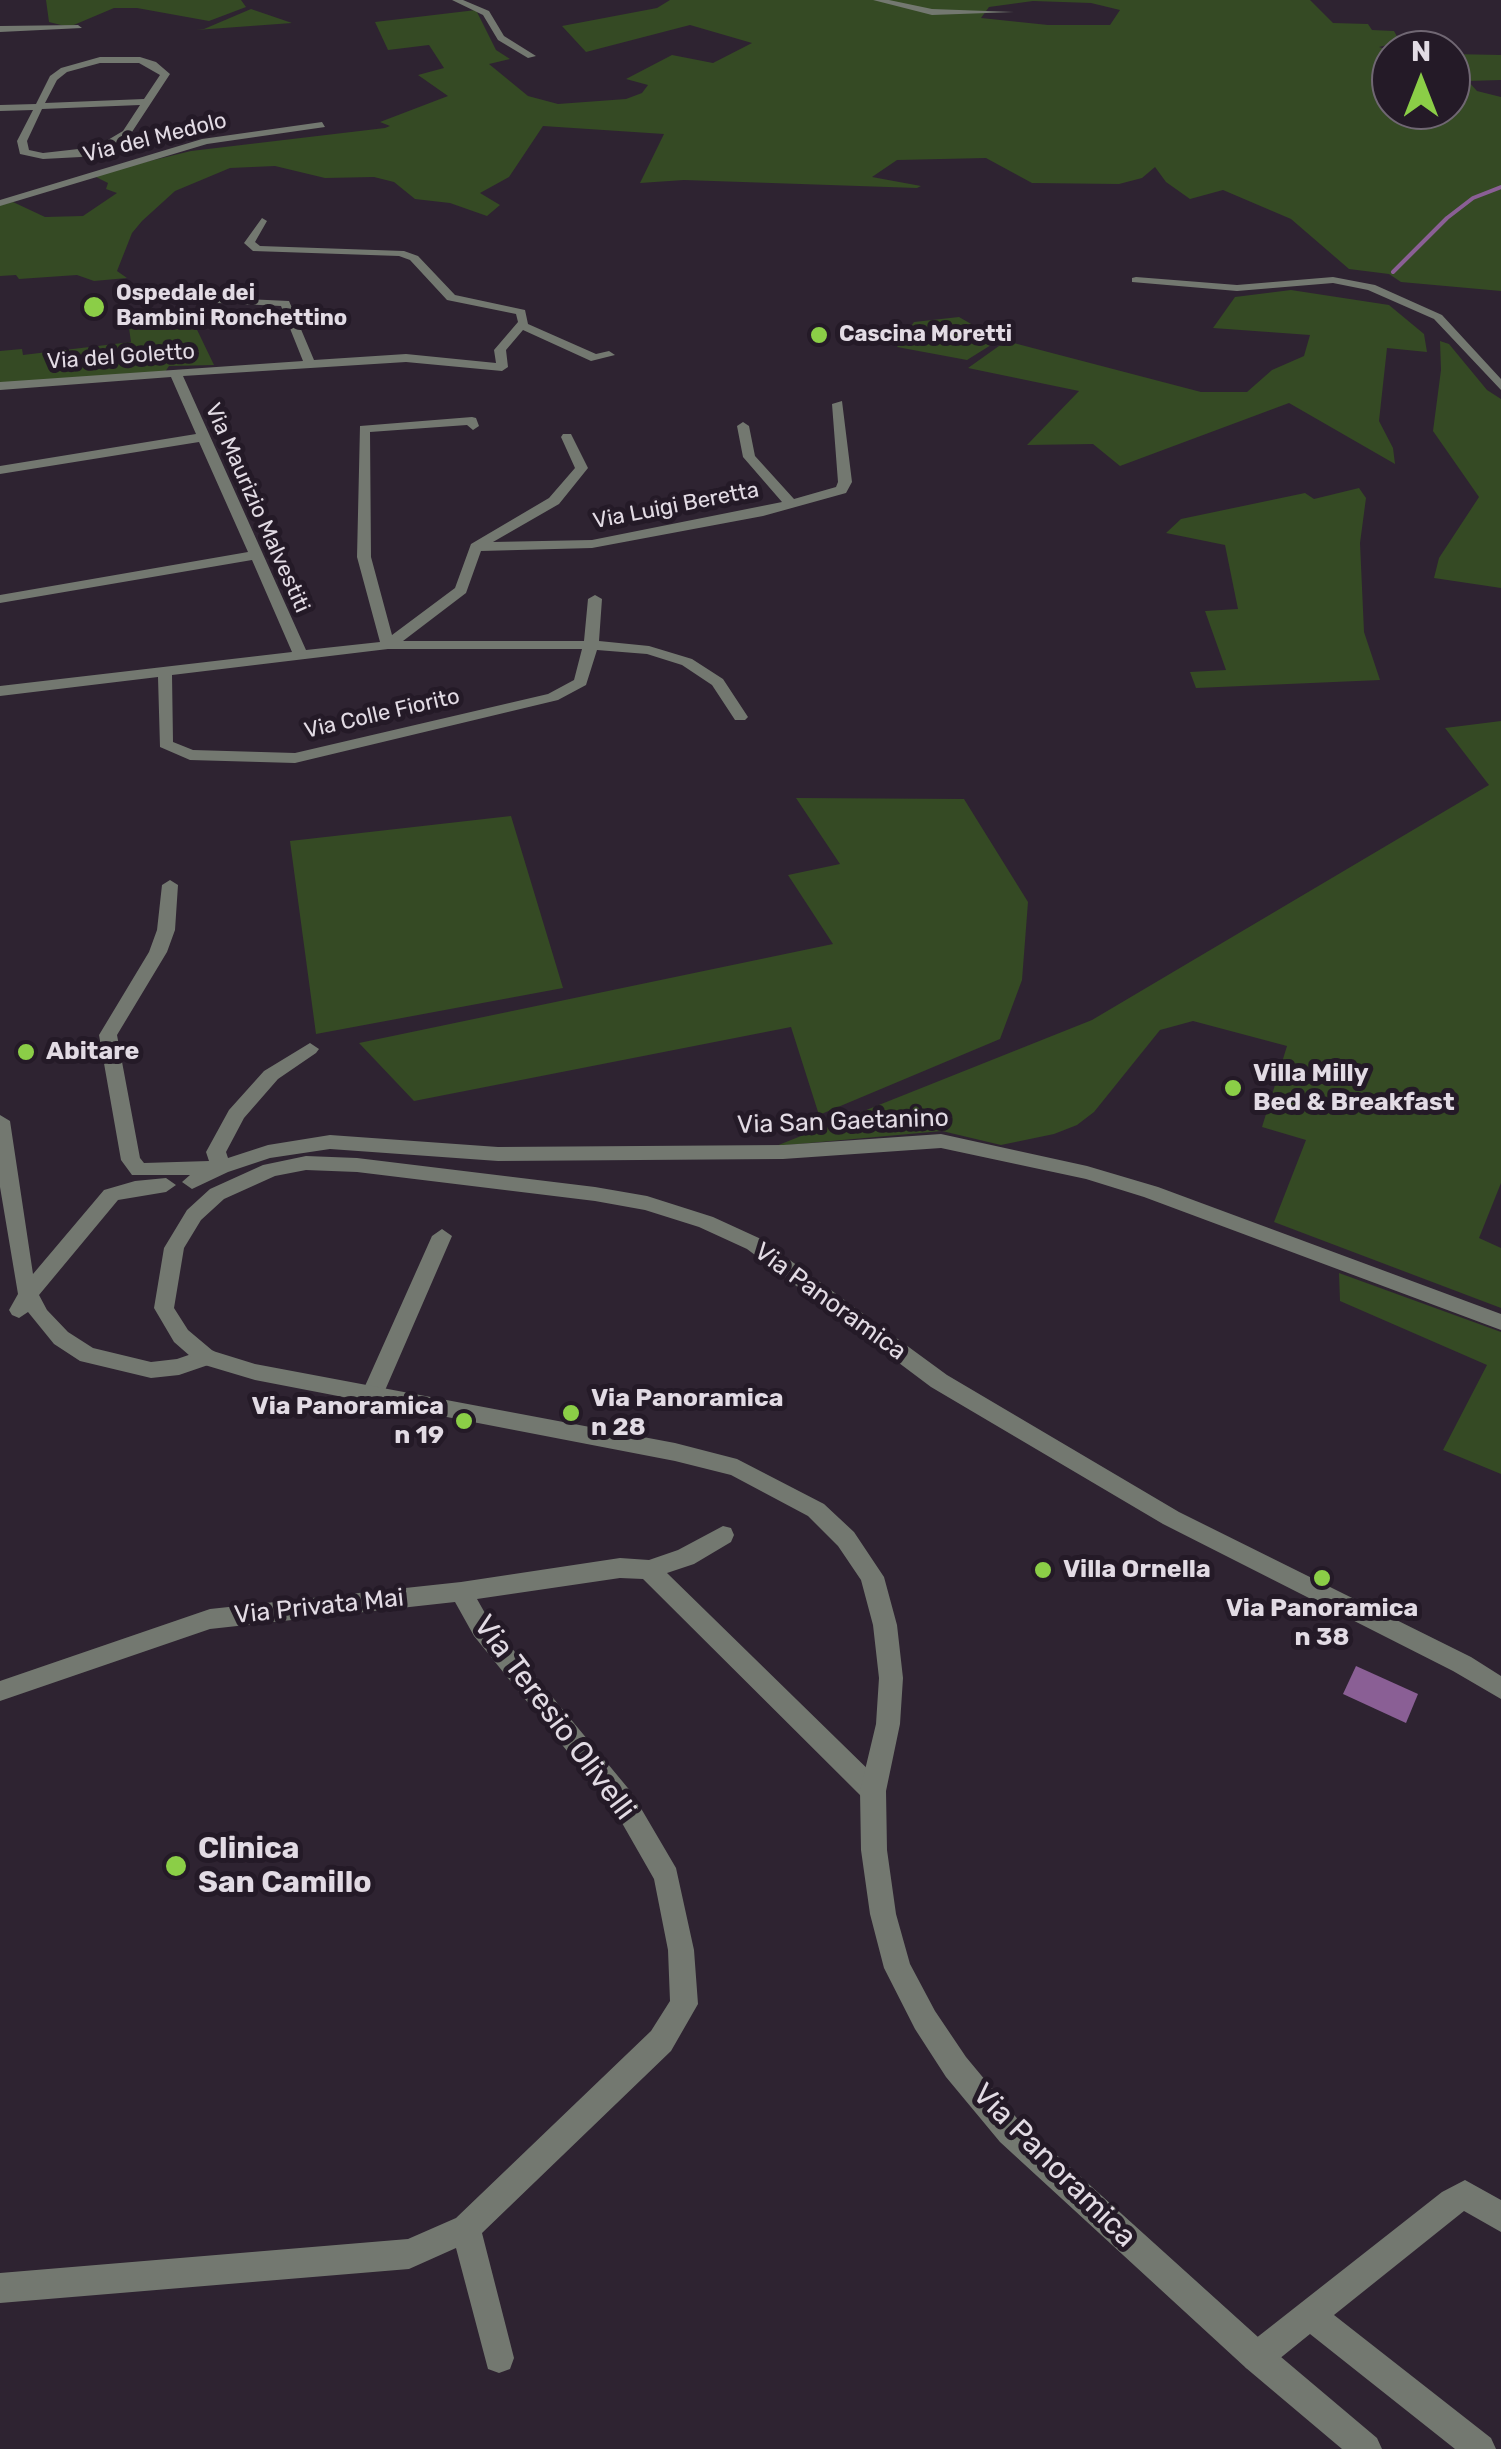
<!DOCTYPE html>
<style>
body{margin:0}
#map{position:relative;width:1501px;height:2449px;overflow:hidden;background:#2e2331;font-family:Rubik,sans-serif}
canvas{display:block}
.north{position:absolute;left:1371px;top:30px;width:100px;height:100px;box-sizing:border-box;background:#241a27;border:2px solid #706773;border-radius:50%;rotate:0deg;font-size:28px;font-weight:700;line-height:40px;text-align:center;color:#e2dbe4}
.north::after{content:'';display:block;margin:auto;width:35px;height:45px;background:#8bce47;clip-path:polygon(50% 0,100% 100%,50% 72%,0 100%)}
</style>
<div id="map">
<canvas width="1501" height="2449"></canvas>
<div class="north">N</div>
</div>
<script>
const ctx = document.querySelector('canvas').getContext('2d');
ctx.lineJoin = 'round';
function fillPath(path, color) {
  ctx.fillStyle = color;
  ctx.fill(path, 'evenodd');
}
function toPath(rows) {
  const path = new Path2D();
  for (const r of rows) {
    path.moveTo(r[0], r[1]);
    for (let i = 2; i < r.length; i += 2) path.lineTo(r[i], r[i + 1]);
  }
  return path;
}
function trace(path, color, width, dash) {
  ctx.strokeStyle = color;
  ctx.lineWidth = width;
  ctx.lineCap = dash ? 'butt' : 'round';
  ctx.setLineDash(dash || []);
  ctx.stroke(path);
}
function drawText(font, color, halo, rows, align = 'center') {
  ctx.font = font + ' Rubik,sans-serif';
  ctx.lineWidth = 10;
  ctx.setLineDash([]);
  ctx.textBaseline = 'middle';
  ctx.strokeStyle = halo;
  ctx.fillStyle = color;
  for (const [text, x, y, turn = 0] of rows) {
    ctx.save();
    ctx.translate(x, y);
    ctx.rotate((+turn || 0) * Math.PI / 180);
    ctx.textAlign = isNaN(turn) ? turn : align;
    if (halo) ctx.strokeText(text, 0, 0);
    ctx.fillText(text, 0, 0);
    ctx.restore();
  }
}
fillPath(toPath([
 [46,0,241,0,246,7,209,21,137,8,114,8,69,27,49,22],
 [670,0,1310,0,1333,23,1368,24,1372,30,1394,31,1400,42,1379,47,1391,51,1391,110,1451,110,1451,54,1501,55,1501,80,1468,81,1477,91,1501,97,1501,291,1401,282,1389,274,1349,269,1291,219,1223,190,1190,199,1166,182,1155,167,1142,178,1119,184,1032,183,986,158,897,160,872,177,921,186,917,188,684,180,640,183,664,134,543,126,509,177,480,193,500,205,487,216,450,203,415,199,394,182,374,177,325,178,275,166,230,168,175,191,142,221,132,233,117,271,127,278,94,281,77,275,19,279,16,275,0,276,0,205,13,202,45,217,83,216,117,193,106,189,108,183,92,175,191,151,385,128,390,126,380,122,448,96,418,75,444,68,429,45,388,50,375,22,476,10,496,50,510,59,489,64,528,96,558,104,626,99,642,93,648,85,626,79,672,55,713,63,752,43,690,25,586,52,562,26,657,8],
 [1033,1,1091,3,1120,10,1110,25,1048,25,981,18,989,7],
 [251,9,292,23,196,30,204,29],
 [1291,290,1389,305,1424,334,1427,352,1387,348,1379,421,1393,448,1395,464,1289,403,1120,466,1093,444,1027,445,1079,391,968,368,1006,341,1201,392,1247,392,1272,370,1304,356,1310,335,1213,328,1235,297],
 [159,309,188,311,214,365,169,366,165,372,0,383,0,351,22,349,23,355,131,342,127,314],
 [959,317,999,340,967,360,897,347,914,322],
 [1440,341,1449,344,1487,390,1501,399,1501,588,1434,578,1439,558,1479,497,1433,431,1441,370],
 [1359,488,1366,498,1360,543,1364,632,1380,680,1196,688,1190,672,1226,670,1205,611,1238,609,1225,545,1166,533,1181,519,1305,493,1314,499],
 [1501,721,1501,1183,1479,1238,1501,1248,1501,1308,1274,1222,1306,1140,1262,1127,1287,1046,1193,1021,1160,1030,1094,1112,1077,1125,1054,1134,1001,1145,942,1131,776,1146,1092,1020,1489,785,1445,728],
 [796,798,964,799,1028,902,1022,980,1000,1039,819,1115,791,1027,414,1101,359,1043,833,944,788,875,840,864],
 [511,816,563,988,316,1034,290,841],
 [1339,1273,1501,1332,1501,1474,1443,1450,1487,1365,1340,1301]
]), '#354a24');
fillPath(toPath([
 [1356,1666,1418,1694,1406,1723,1343,1694]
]), '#8a5f95');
trace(toPath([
 [1393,272,1447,218,1473,198,1501,187]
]), '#8a5f95', 4);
fillPath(toPath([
 [452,0,463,0,489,11,504,36,536,56,528,58,498,40,483,15,452,0],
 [873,0,889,0,932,9,1014,12,932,15,873,0],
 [0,26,78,25,82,28,0,32,0,26],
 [140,57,156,62,170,74,130,135,104,151,81,157,43,159,20,154,17,141,33,110,0,111,0,105,36,104,50,76,61,68,100,57,140,57],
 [100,63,139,63,160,75,144,99,45,103,57,80,67,72,100,63],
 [140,105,123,131,96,147,43,153,29,150,27,141,42,109,140,105],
 [322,122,325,127,207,144,0,206,0,200,202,139,322,122],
 [262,218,267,221,255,242,260,246,404,251,418,256,455,295,525,310,528,324,596,354,609,351,615,355,591,361,523,330,506,350,508,367,502,371,406,362,183,376,306,650,380,642,357,557,360,426,472,417,476,418,479,426,473,430,467,425,370,432,371,557,392,635,455,588,471,544,549,498,575,468,561,437,563,434,571,434,588,468,559,504,493,542,592,540,782,502,743,457,737,426,743,422,749,426,755,456,794,499,836,487,838,482,832,404,842,401,852,482,846,493,763,516,592,548,481,551,466,593,403,641,584,641,588,599,595,595,602,599,599,641,649,646,692,659,723,679,748,717,745,720,735,720,712,685,682,665,647,654,597,650,586,685,558,700,295,763,190,760,160,747,158,677,0,696,0,686,292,652,252,560,0,603,0,595,248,552,199,442,0,474,0,466,196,434,171,377,0,390,0,382,303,361,281,306,198,302,198,298,202,297,289,301,314,360,406,354,496,363,494,350,518,322,516,314,447,300,410,260,399,256,253,251,244,243,262,218],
 [388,649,582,649,574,680,548,694,295,753,193,750,173,742,172,675,388,649],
 [1136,277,1237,285,1333,277,1375,285,1442,315,1501,379,1501,390,1434,319,1368,290,1333,283,1237,291,1132,282,1132,278,1136,277],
 [170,880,178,885,175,930,167,952,117,1035,140,1158,144,1163,209,1161,206,1152,229,1110,264,1071,310,1043,319,1049,316,1053,278,1079,244,1118,226,1152,228,1158,268,1145,330,1135,498,1147,783,1145,941,1134,1087,1166,1158,1187,1501,1314,1501,1330,1144,1197,1086,1179,941,1148,783,1159,498,1161,330,1149,270,1158,228,1172,192,1189,182,1182,190,1175,132,1175,121,1160,99,1035,149,952,157,930,162,885,170,880],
 [0,1115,10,1121,33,1274,104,1190,135,1181,166,1178,176,1185,166,1192,118,1200,39,1295,47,1310,68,1332,93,1348,151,1362,177,1359,206,1349,214,1351,217,1357,214,1363,179,1375,151,1378,80,1361,54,1344,28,1312,19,1318,12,1315,9,1310,18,1294,0,1187,0,1115],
 [442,1229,452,1236,383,1395,380,1401,364,1401,361,1395,432,1236,442,1229],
 [723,1526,731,1528,734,1535,731,1542,694,1564,667,1573,882,1783,886,1791,882,1799,873,1802,864,1799,643,1579,620,1578,477,1599,490,1622,632,1793,676,1868,694,1950,698,2004,671,2051,482,2233,514,2358,510,2369,499,2373,488,2369,456,2248,409,2269,0,2303,0,2273,408,2239,456,2218,651,2031,670,2001,668,1950,654,1879,614,1809,474,1636,455,1602,210,1629,0,1701,0,1681,210,1609,461,1582,620,1558,649,1560,678,1550,723,1526],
 [1465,2180,1501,2200,1501,2232,1464,2211,1334,2315,1491,2438,1496,2449,1455,2449,1310,2334,1268,2368,1257,2372,1246,2368,1242,2357,1246,2346,1442,2192,1465,2180]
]), '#737870');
fillPath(toPath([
 [306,1156,357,1158,595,1187,647,1196,713,1217,761,1239,947,1375,1179,1512,1471,1657,1501,1676,1501,1699,1453,1671,1163,1524,931,1387,747,1249,699,1227,645,1210,595,1201,357,1172,306,1170,275,1176,224,1199,201,1220,184,1248,174,1308,188,1330,213,1351,255,1364,675,1443,737,1459,824,1504,854,1532,884,1577,897,1625,903,1678,900,1724,886,1791,887,1850,896,1914,910,1964,935,2011,966,2057,1020,2122,1268,2346,1377,2438,1382,2449,1342,2449,1246,2368,1000,2142,946,2077,915,2029,884,1968,870,1914,861,1850,860,1791,876,1724,879,1678,873,1625,861,1580,838,1546,808,1516,731,1475,675,1461,255,1380,198,1363,174,1342,154,1308,164,1248,187,1210,210,1189,263,1165,306,1156]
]), '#737870');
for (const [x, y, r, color] of [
 [94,307,12,"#8bce47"],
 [819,335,10,"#8bce47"],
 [26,1052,10,"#8bce47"],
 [1233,1088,10,"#8bce47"],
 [571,1413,10,"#8bce47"],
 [464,1421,10,"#8bce47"],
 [1043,1570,10,"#8bce47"],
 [1322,1578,10,"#8bce47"],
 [176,1866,12,"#8bce47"]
]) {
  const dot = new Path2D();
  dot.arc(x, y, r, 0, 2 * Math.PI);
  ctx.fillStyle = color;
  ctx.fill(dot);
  trace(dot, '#241a27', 4);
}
drawText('22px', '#e2dbe4', '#241a27', [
 ["Via del Medolo",155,138,-14],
 ["Via del Goletto",121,357,-4],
 ["Via Luigi Beretta",676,506,-11],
 ["Via Maurizio Malvestiti",257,508,66],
 ["Via Colle Fiorito",382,714,-13]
]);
drawText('bold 22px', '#e2dbe4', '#241a27', [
 ["Ospedale dei",116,294],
 ["Bambini Ronchettino",116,319],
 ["Cascina Moretti",839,335]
], 'left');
drawText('bold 25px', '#e2dbe4', '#241a27', [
 ["Abitare",46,1052],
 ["Villa Milly",1253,1074],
 ["Bed & Breakfast",1253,1103],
 ["Via Panoramica",591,1399],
 ["n 28",591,1428],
 ["Via Panoramica",444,1407,"right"],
 ["n 19",444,1436,"right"],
 ["Villa Ornella",1063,1570],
 ["Via Panoramica",1322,1609,"center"],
 ["n 38",1322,1638,"center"]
], 'left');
drawText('25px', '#e2dbe4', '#241a27', [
 ["Via San Gaetanino",843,1122,-2],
 ["Via Panoramica",830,1302,36],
 ["Via Privata Mai",319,1607,-6]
]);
drawText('30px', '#e2dbe4', '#241a27', [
 ["Via Teresio Olivelli",554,1718,53],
 ["Via Panoramica",1054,2166,45]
]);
drawText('bold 30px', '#e2dbe4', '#241a27', [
 ["Clinica",198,1849],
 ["San Camillo",198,1883]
], 'left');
</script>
